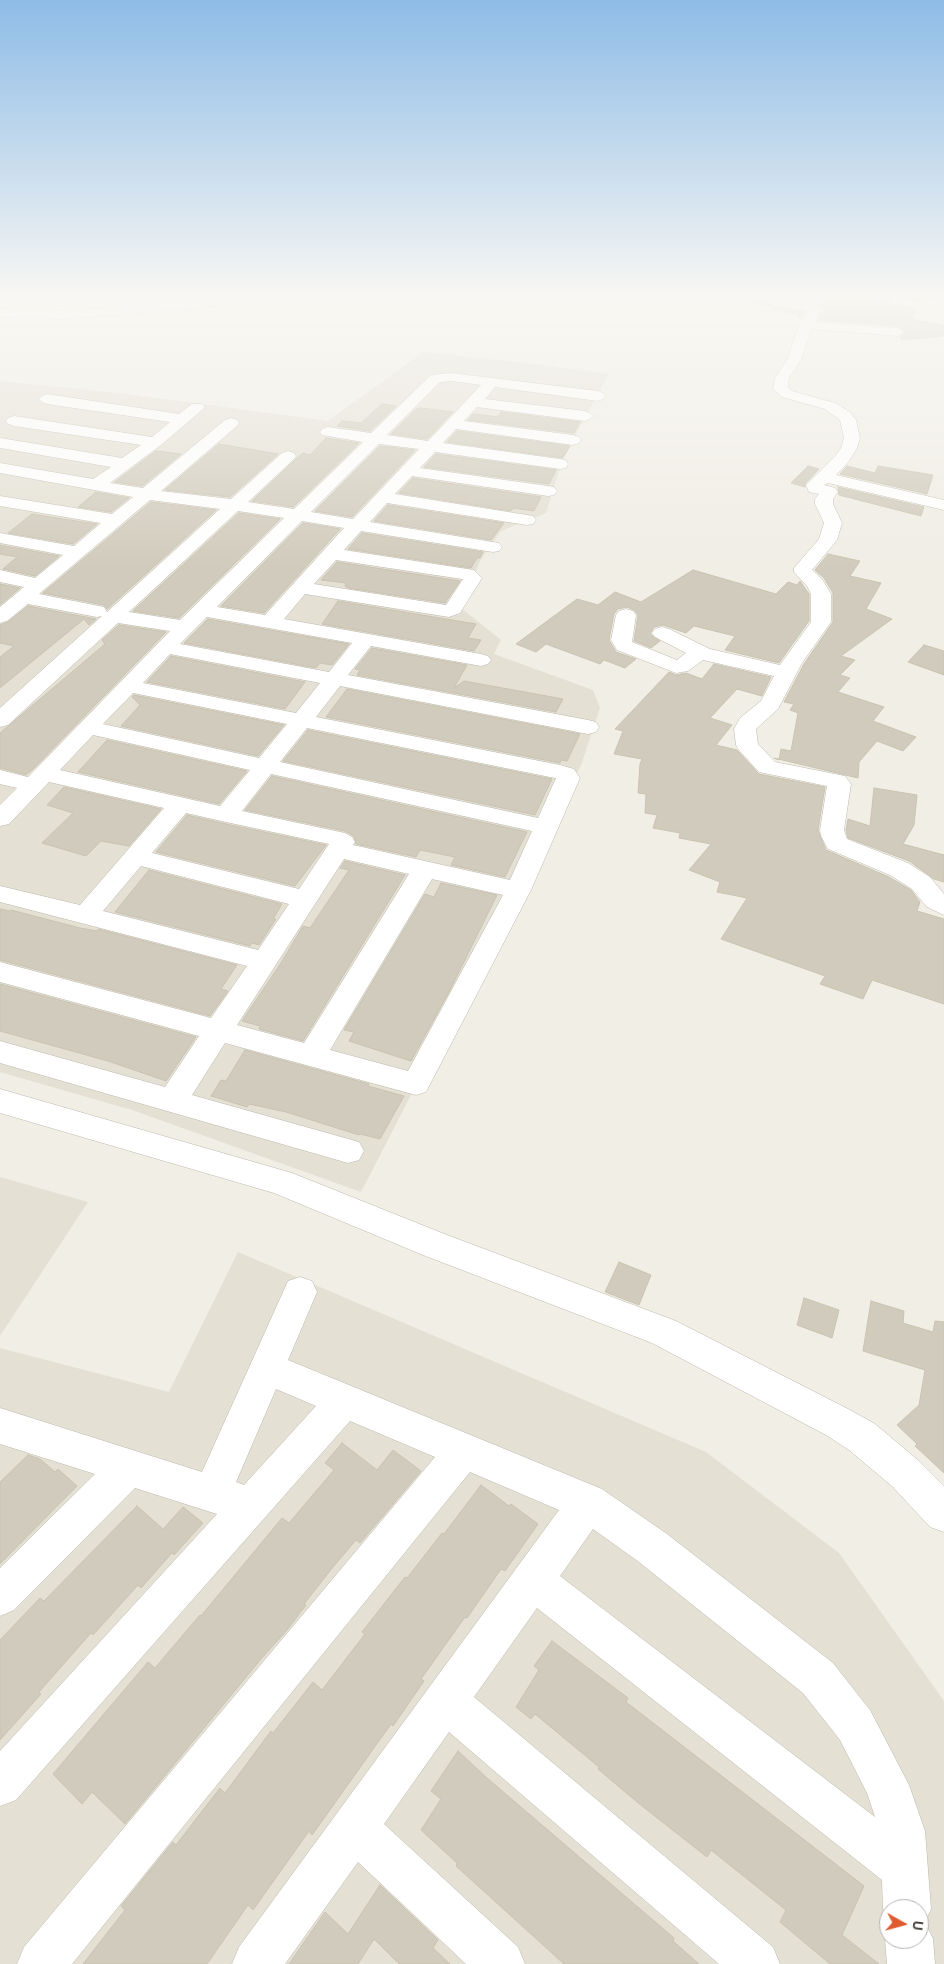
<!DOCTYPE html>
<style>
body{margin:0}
#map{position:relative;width:944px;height:1964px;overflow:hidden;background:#f0eee5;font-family:Ubuntu,sans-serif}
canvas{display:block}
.north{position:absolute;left:879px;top:1899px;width:50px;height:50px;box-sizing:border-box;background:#fff;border:1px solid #b3b2af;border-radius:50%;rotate:97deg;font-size:14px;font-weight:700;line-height:20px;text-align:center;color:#423e36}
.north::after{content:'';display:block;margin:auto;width:18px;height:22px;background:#df5a2e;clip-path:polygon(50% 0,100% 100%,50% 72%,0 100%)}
</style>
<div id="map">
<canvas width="944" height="1964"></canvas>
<div class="north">U</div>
</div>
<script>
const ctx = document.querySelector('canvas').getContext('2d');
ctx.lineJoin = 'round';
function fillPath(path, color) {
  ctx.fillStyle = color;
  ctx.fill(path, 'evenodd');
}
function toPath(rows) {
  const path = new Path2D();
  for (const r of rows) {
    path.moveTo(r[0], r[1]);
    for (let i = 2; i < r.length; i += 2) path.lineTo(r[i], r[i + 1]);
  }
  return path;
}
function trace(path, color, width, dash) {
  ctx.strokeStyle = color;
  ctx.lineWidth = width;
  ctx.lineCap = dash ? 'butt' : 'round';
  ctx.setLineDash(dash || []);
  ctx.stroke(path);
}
fillPath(toPath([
 [423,352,529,363,609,374,563,458,546,513,501,531,480,561,461,608,501,640,494,654,593,690,600,708,581,765,361,1192,132,1110,0,1072,0,381,120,393,328,421],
 [0,1177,88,1202,0,1336],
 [238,1252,706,1452,839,1553,944,1701,944,1964,0,1964,0,1348,169,1392],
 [889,1909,919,1909,919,1939,889,1939]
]), '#e4e0d4');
fillPath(toPath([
 [888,293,944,293,923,304]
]), '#c7e0b3');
const building = toPath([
 [768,293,879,293,875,300,893,302,892,305,917,308,911,319,944,325,944,336,902,340,900,337,906,331,897,326,818,320,824,311,819,303,768,293],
 [742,299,805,312,801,318,798,318,799,315,770,309,773,307,742,301,742,299],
 [382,404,396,406,370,431,337,426,342,421,361,423,382,404],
 [420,408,453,412,427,439,391,434,416,409,420,408],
 [501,412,580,422,574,433,468,420,473,414,498,417,501,412],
 [457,431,570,446,563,458,447,442,457,431],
 [326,438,359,443,293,507,252,501,297,458,303,453,310,455,326,438],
 [219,444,278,454,230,497,165,490,219,444],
 [380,446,415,450,352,517,315,511,380,446],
 [156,451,181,454,142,486,115,482,156,451],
 [436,454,556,470,549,484,424,467,436,454],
 [808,466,819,469,805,484,805,487,791,483,808,466],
 [847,466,875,473,878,466,933,475,927,494,840,474,847,466],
 [413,478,541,497,534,511,513,508,511,511,399,493,413,478],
 [838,487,924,507,921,516,839,495,838,487],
 [95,493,95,492,129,498,111,512,78,507,95,493],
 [151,502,216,510,107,609,104,605,43,593,151,502],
 [388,505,504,523,491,540,374,521,388,505],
 [239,513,280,519,179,618,133,611,239,513],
 [32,514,63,519,97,524,73,544,8,533,32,514],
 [303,523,340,529,264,613,221,606,303,523],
 [362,533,483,552,480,558,477,558,471,568,348,549,362,533],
 [0,545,59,556,35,576,3,569,17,557,0,554,0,545],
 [828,554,860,561,850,576,881,583,866,609,892,619,841,656,855,660,840,675,850,678,838,692,884,707,873,721,916,737,903,751,877,741,859,762,858,778,774,758,779,760,781,749,791,751,798,713,790,710,794,704,784,702,804,664,833,622,833,593,824,578,815,570,828,554],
 [337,562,460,581,445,603,348,588,345,586,346,583,321,580,337,562],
 [693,570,776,594,788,582,797,585,800,581,809,594,809,621,779,663,725,650,735,636,694,626,686,633,663,625,654,627,650,634,660,641,651,648,634,641,638,615,634,610,627,607,618,609,614,614,609,640,616,652,636,659,625,668,604,660,600,664,546,644,536,652,516,644,577,599,598,605,615,592,641,602,693,570],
 [0,584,20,588,0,605,0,584],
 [338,601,476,624,468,638,481,640,474,651,322,624,338,601],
 [28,606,96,619,89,625,84,619,0,688,0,657,14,646,0,643,0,625,8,622,28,606],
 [208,619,349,644,332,665,320,663,316,668,184,643,208,619],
 [119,625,166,632,33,769,26,775,0,768,0,733,105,644,102,640,119,625],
 [924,645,944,651,944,675,908,662,924,645],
 [372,648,467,665,454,688,464,681,563,699,556,712,357,675,360,670,355,669,372,648],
 [171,656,305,682,285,709,147,682,171,656],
 [714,664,771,677,762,696,737,689,710,718,732,725,716,745,737,750,759,774,825,787,818,830,826,850,889,877,911,890,920,902,917,911,944,919,944,1004,872,980,863,999,820,984,825,976,721,939,747,898,717,892,720,882,689,870,711,844,679,838,680,833,653,828,657,815,645,813,646,794,638,793,640,764,642,759,614,754,623,731,615,729,669,672,676,675,686,673,702,679,714,664],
 [347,689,580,734,567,761,561,760,560,763,326,717,347,689],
 [134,695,284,725,258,756,121,726,140,705,132,697,134,695],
 [308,730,552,779,535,815,283,761,308,730],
 [107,740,247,771,219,804,78,772,107,740],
 [272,776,527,832,505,877,451,865,455,857,420,850,416,857,356,844,354,836,345,831,245,810,272,776],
 [64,787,161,809,129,846,101,841,86,856,42,843,73,813,47,805,64,787],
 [874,788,917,795,914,825,903,844,944,855,944,882,934,879,909,861,848,838,846,830,848,819,870,826,874,788],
 [187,815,226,824,326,845,295,886,156,852,187,815],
 [345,861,405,875,303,1041,259,1029,260,1026,242,1021,281,963,303,926,310,928,349,870,340,868,345,861],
 [149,870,282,904,273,919,276,919,259,945,252,943,250,946,115,912,149,870],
 [441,883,497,895,449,992,411,1061,349,1041,354,1032,344,1030,425,894,434,897,441,883],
 [0,909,10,911,11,910,80,928,97,931,98,929,237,965,221,989,228,991,210,1016,0,960,0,909],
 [0,984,196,1037,166,1081,108,1061,0,1031,0,984],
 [245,1050,369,1084,368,1086,404,1096,380,1139,360,1134,359,1135,286,1112,249,1104,247,1107,211,1096,221,1080,226,1081,245,1050],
 [619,1262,651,1275,639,1305,605,1292,619,1262],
 [804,1298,839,1310,832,1338,797,1325,804,1298],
 [871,1301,904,1311,903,1323,933,1332,935,1321,944,1322,944,1473,915,1446,917,1444,897,1425,919,1405,925,1370,863,1351,871,1301],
 [342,1443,377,1470,393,1450,421,1471,360,1543,356,1540,333,1567,304,1604,306,1605,287,1630,261,1659,125,1824,92,1792,82,1804,53,1774,148,1662,155,1668,200,1615,201,1616,282,1518,289,1523,334,1470,325,1463,342,1443],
 [28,1455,40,1459,55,1472,58,1469,77,1486,0,1564,0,1482,28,1455],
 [481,1485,509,1506,511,1504,538,1524,505,1571,501,1569,467,1618,465,1617,421,1679,424,1681,393,1726,391,1724,312,1835,309,1831,253,1910,248,1905,207,1964,83,1964,125,1910,121,1906,173,1842,176,1845,220,1788,225,1793,271,1731,273,1733,313,1682,322,1690,365,1634,362,1632,405,1577,407,1578,442,1533,444,1534,481,1485],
 [137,1506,163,1529,183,1507,203,1523,174,1555,172,1553,141,1588,138,1585,93,1635,91,1633,39,1692,41,1694,0,1740,0,1640,40,1598,44,1601,137,1506],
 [552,1641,628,1698,626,1702,864,1886,842,1935,879,1964,830,1964,780,1922,786,1910,711,1850,707,1857,637,1802,598,1769,599,1767,535,1714,531,1719,516,1707,539,1670,534,1666,552,1641],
 [458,1751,487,1778,674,1938,673,1941,699,1964,564,1964,456,1866,457,1863,421,1830,441,1799,431,1791,458,1751],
 [380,1885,438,1940,433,1948,450,1964,399,1964,374,1939,358,1964,289,1964,325,1912,348,1934,380,1885]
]);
fillPath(building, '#d0cbbc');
trace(building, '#cac3b1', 1);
const minor = toPath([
 [274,293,320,293,314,297,65,319,0,317,0,309,65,311,274,293],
 [738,293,760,293,819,305,822,310,815,322,897,328,904,332,897,336,811,329,801,360,789,378,788,388,792,391,835,403,850,412,856,420,860,438,857,448,849,461,836,475,944,500,944,510,828,483,824,485,835,488,838,492,833,499,833,504,842,523,837,540,812,570,822,579,831,594,831,622,802,663,778,709,756,729,758,744,775,762,845,776,851,784,844,830,847,839,908,863,930,877,944,894,944,915,927,907,912,889,890,875,828,849,821,836,820,830,827,786,759,772,739,750,736,745,734,729,740,718,761,701,774,676,703,660,688,671,676,673,617,650,611,640,616,615,619,611,626,609,633,611,636,615,632,642,677,660,686,653,655,637,652,633,655,629,662,627,669,629,710,649,780,665,811,622,811,594,807,586,794,572,794,568,819,539,824,523,815,504,815,499,819,494,809,492,806,485,836,455,841,448,844,438,840,420,825,409,782,397,773,389,775,378,787,360,799,325,808,311,739,296,738,293],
 [451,373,598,391,603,393,606,396,603,399,598,401,495,387,485,399,585,411,590,413,593,416,590,419,585,421,477,407,464,421,573,435,579,437,581,440,579,443,573,445,456,429,443,443,560,459,566,460,568,464,566,468,560,469,435,452,420,468,548,486,554,487,557,491,554,495,548,496,412,476,395,494,527,515,533,516,536,520,533,524,527,525,387,503,370,522,493,542,499,543,502,547,499,551,493,552,361,531,344,550,474,570,482,578,460,613,449,617,305,594,284,619,481,654,488,656,491,660,488,664,481,666,371,646,348,675,588,720,596,722,599,727,596,732,588,734,340,686,316,717,560,765,574,769,580,778,531,890,426,1092,416,1095,225,1043,192,1095,359,1142,364,1151,359,1160,348,1163,0,1063,0,1041,165,1087,199,1036,0,982,0,962,211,1018,247,966,0,902,0,886,80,905,164,808,49,782,9,824,0,826,0,805,17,788,0,784,0,770,28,777,170,631,118,623,8,725,0,727,0,708,102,616,97,617,28,604,7,621,0,623,0,607,24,587,0,582,0,570,35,578,63,555,0,543,0,533,74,546,101,523,0,506,0,496,112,514,133,497,0,473,0,463,93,479,111,467,0,448,0,438,122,458,141,445,14,426,8,424,6,421,8,418,14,416,152,437,170,422,47,404,42,402,39,399,42,396,47,394,179,414,192,404,202,404,205,407,202,410,161,445,110,483,143,488,225,420,231,418,237,420,239,423,237,426,161,491,231,499,282,453,288,451,294,453,296,456,294,459,248,502,294,509,363,442,322,435,320,432,322,429,328,427,371,433,431,375,451,373],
 [451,381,481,385,428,441,387,435,440,382,451,381],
 [379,444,419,449,353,519,311,512,379,444],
 [150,500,220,509,107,612,104,607,39,594,150,500],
 [238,511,284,518,180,620,129,612,238,511],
 [302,521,344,528,265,615,217,607,302,521],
 [336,560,462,579,463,579,446,605,314,584,336,560],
 [207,617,352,643,329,672,180,644,207,617],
 [170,654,320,683,296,713,143,683,170,654],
 [133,693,287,724,259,758,103,724,133,693],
 [307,728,555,778,556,778,538,818,280,762,307,728],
 [93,735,250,770,220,806,60,770,93,735],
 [271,774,532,831,510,880,353,845,355,842,352,837,345,833,242,811,271,774],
 [186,813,226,822,329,844,299,889,152,853,186,813],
 [344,859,409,874,304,1043,237,1025,344,859],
 [141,866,289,904,258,950,103,911,141,866],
 [432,879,503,895,408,1071,330,1050,432,879],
 [0,1089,292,1173,447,1235,676,1321,852,1411,875,1424,919,1461,944,1486,944,1532,930,1527,893,1487,849,1450,826,1435,652,1343,423,1255,274,1193,0,1113,0,1089],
 [300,1277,312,1281,317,1292,288,1360,602,1489,667,1534,833,1663,870,1710,909,1785,925,1831,931,1909,925,1922,933,1939,935,1964,887,1964,885,1939,889,1930,889,1939,919,1939,919,1909,889,1909,889,1922,883,1909,882,1880,537,1608,474,1697,773,1947,780,1964,719,1964,449,1732,384,1824,518,1947,525,1964,466,1964,358,1862,285,1964,232,1964,239,1947,559,1510,470,1472,72,1964,17,1964,24,1947,435,1457,350,1421,16,1800,0,1806,0,1751,217,1514,135,1488,14,1610,0,1616,0,1568,95,1474,0,1444,0,1408,202,1472,288,1281,300,1277],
 [276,1389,316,1406,244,1485,236,1482,276,1389],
 [593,1529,639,1562,803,1693,840,1740,867,1793,875,1817,560,1576,593,1529]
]);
trace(minor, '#bdb9ac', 1);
fillPath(minor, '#fff');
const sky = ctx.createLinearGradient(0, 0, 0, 568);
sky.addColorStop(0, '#8ebce7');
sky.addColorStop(0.52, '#f8f7f3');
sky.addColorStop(1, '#f8f7f300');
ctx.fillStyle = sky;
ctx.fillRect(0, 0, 944, 568);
</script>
